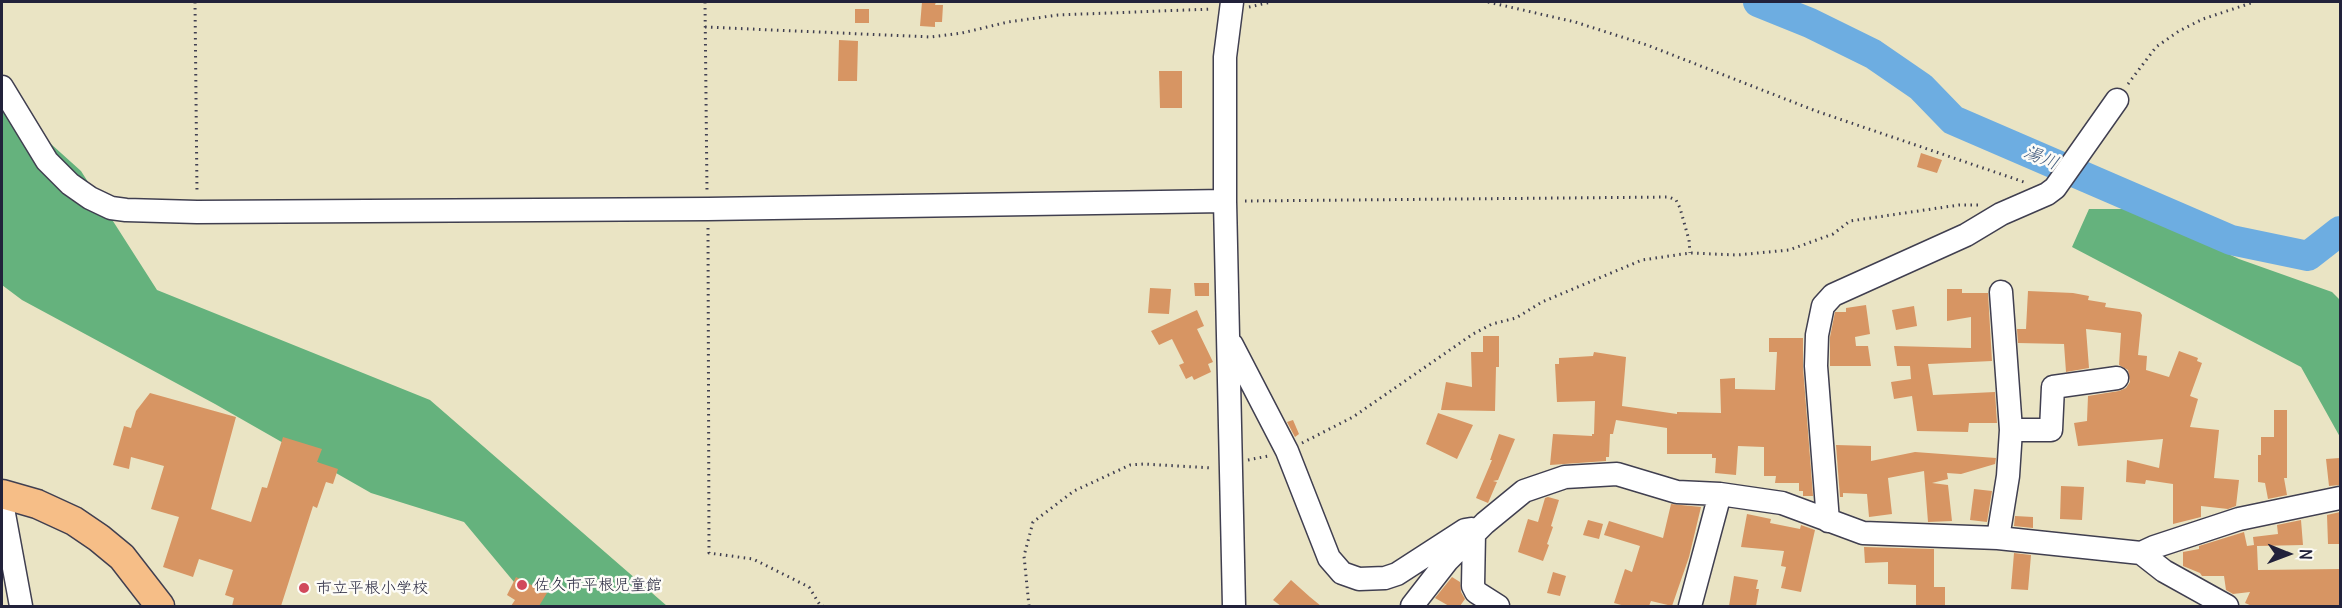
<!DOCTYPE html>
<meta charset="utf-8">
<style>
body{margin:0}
#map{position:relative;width:2342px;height:608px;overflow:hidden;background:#eae4c4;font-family:Delius,sans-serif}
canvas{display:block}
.frame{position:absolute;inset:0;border:3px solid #22223b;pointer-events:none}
.north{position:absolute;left:2258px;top:524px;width:60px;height:60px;-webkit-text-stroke:4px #fdfcf7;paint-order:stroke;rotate:91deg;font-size:16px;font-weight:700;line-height:24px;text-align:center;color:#22223b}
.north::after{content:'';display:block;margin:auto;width:21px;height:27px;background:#22223b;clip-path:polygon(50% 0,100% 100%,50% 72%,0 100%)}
</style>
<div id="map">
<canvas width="2342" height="608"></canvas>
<div class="frame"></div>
<div class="north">N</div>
</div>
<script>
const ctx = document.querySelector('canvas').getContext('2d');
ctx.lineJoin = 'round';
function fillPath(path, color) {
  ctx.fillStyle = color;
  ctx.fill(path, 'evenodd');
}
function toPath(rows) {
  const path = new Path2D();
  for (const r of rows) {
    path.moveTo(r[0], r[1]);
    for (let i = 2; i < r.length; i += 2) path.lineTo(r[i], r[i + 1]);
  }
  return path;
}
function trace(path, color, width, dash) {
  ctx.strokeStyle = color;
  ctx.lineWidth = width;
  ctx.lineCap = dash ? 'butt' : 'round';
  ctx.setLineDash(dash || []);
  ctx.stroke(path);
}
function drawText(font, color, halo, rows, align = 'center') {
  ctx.font = font + ' Delius,"Klee One",sans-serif';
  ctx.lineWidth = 5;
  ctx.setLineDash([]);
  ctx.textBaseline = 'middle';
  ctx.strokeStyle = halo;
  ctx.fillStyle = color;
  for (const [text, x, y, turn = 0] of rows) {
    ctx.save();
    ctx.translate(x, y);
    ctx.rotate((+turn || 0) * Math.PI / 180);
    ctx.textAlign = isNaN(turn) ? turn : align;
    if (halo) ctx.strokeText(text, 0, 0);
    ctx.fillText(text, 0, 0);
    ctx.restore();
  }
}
fillPath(toPath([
 [2,100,81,171,157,290,430,400,667,606,534,606,464,522,371,493,215,404,22,300,2,285],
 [2089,209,2132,209,2239,259,2332,292,2340,300,2340,437,2301,367,2072,247]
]), '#65b27d');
trace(toPath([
 [1758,2,1810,23,1873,54,1921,87,1953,120,2231,240,2308,256,2340,231]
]), '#6dade1', 30);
fillPath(toPath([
 [922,2,936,2,935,5,943,5,942,22,935,22,935,27,920,26],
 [855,9,869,9,869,23,855,23],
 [839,40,858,41,857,81,838,81],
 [1159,71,1182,71,1182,108,1160,108],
 [1921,153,1942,160,1937,173,1917,167],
 [1194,283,1209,283,1209,296,1195,296],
 [1150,288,1171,289,1169,314,1148,313],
 [1947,289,1962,289,1962,293,1988,293,1992,361,1928,364,1933,395,1995,392,1997,423,1969,423,1968,432,1917,431,1912,396,1894,399,1891,382,1911,379,1910,366,1897,366,1894,346,1971,348,1971,317,1947,321],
 [2028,291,2073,293,2089,296,2088,300,2106,303,2105,307,2140,312,2142,315,2138,355,2147,356,2146,370,2169,377,2179,351,2198,358,2197,361,2202,363,2190,396,2198,399,2190,427,2219,430,2214,478,2239,480,2236,506,2228,509,2201,506,2201,517,2173,524,2173,484,2146,480,2145,484,2126,482,2127,460,2159,468,2163,439,2078,446,2074,423,2087,421,2088,396,2119,391,2126,388,2130,382,2128,370,2119,365,2121,333,2086,329,2089,368,2066,372,2064,344,2018,343,2017,329,2026,329],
 [1866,305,1870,334,1855,337,1856,346,1868,346,1871,366,1830,366,1830,337,1835,312,1846,312,1846,308],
 [1914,306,1917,326,1896,330,1892,310],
 [1197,310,1204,326,1197,329,1213,362,1208,364,1211,372,1194,380,1192,376,1186,379,1179,365,1184,363,1172,339,1159,345,1151,331],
 [1483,336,1499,336,1499,367,1496,367,1495,411,1441,410,1446,382,1472,387,1471,352,1483,352],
 [1769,338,1803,338,1803,367,1813,496,1803,496,1803,491,1799,491,1799,483,1775,483,1776,476,1764,476,1764,447,1738,446,1736,475,1715,473,1716,458,1712,458,1712,454,1667,454,1667,428,1616,420,1613,434,1610,434,1609,457,1606,457,1606,461,1550,465,1553,434,1592,436,1592,434,1594,434,1595,401,1557,402,1555,364,1559,364,1559,358,1593,356,1594,352,1626,357,1622,406,1677,414,1677,412,1721,413,1720,379,1735,378,1735,389,1775,390,1777,352,1769,352],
 [150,393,236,417,211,509,251,522,262,487,267,488,283,437,322,449,317,462,338,469,333,484,326,482,317,508,313,506,281,606,232,606,234,598,225,595,233,570,199,559,193,577,163,567,179,517,151,509,164,466,131,457,129,469,113,465,124,426,131,428,136,411],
 [2274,410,2287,410,2287,478,2284,478,2287,495,2268,499,2265,483,2258,482,2258,455,2261,455,2261,437,2274,437],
 [1438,413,1473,425,1457,459,1426,444],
 [1293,420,1299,434,1295,437,1287,422],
 [1499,434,1515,439,1498,480,1493,481,1497,482,1488,503,1476,498,1492,460,1490,460],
 [1836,445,1871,446,1871,461,1915,452,1996,458,1995,464,1961,474,1947,473,1948,479,1932,483,1948,485,1952,521,1928,522,1924,471,1888,478,1892,514,1869,517,1867,494,1843,493,1843,497,1840,497],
 [2340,458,2340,485,2329,486,2326,459],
 [2061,486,2084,487,2082,520,2060,519],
 [1974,489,1992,491,1987,522,1970,520],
 [1548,497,1559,500,1551,526,1553,527,1547,544,1549,545,1543,561,1518,552,1528,519,1538,522,1545,498],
 [1671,504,1701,507,1689,557,1672,606,1651,601,1649,606,1625,606,1614,603,1625,569,1632,572,1640,546,1604,535,1609,521,1663,538],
 [2340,512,2340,544,2328,544,2327,515],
 [1747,514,1771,519,1770,523,1800,529,1801,525,1815,530,1801,592,1781,588,1786,567,1781,566,1784,551,1741,547],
 [2015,516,2033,517,2033,528,2014,526],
 [1588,520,1603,524,1599,539,1583,535],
 [2301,520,2303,545,2257,546,2258,570,2340,569,2340,606,2252,606,2245,603,2250,592,2233,594,2226,590,2224,576,2202,576,2200,573,2183,566,2183,552,2199,549,2199,546,2244,532,2247,546,2254,545,2253,537,2278,534,2277,525],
 [1864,547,1934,549,1934,587,1945,587,1945,606,1916,606,1916,585,1888,584,1888,562,1865,563],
 [2014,553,2031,555,2028,590,2011,589],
 [1553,572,1566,576,1560,596,1547,593],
 [1734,576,1758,580,1756,589,1759,589,1756,606,1729,606],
 [516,577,547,593,539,606,511,606,515,600,507,595],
 [1452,577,1460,582,1461,592,1465,599,1460,606,1449,606,1435,598],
 [1291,580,1310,597,1321,606,1281,606,1273,600]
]), '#d79563');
const minor = toPath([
 [1232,2,1225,57,1225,201,1234,606],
 [2,87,47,161,70,184,90,198,111,208,126,210,197,212,708,209,1225,201],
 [1232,345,1287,451,1329,558,1342,573,1359,579,1385,578,1397,574,1465,530,1471,529,1474,533,1473,586,1476,592,1498,606],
 [2011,430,2051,430,2053,387,2117,378],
 [2,503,21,606],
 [1828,521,1816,366,1817,335,1823,306,1833,295,1966,235,2001,214,2047,194,2055,188,2117,100],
 [1998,538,2008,476,2011,430,2001,292],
 [2141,553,2154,547,2239,519,2340,498],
 [1412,606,1447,561,1485,523,1524,491,1565,477,1617,474,1677,492,1720,494,1782,503,1863,533,1998,538,2141,553,2164,571,2227,606],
 [1690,606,1720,494]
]);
const major = toPath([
 [2,494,37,504,74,521,99,538,122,557,160,606]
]);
trace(minor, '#403f50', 25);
trace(major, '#403f50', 31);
trace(toPath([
 [195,2,197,193],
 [705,2,707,192],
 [1488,2,1575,22,1647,45,1816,111,2027,183],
 [1249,7,1271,2],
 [705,27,931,37,962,33,1008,22,1058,15,1212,9],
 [2128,84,2156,47,2179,31,2203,19,2254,2],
 [1245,201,1669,197,1676,200,1680,208,1689,240,1690,253],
 [708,228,709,553,753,559,809,587,820,605,823,606],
 [1302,443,1353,417,1473,334,1492,324,1516,318,1542,302,1642,260,1690,253,1737,255,1789,250,1833,234,1850,221,1959,205,1979,205],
 [1248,460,1268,456],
 [1029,606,1024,556,1033,522,1074,491,1130,465,1144,464,1212,468]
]), '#403f50', 3, [1.5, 4.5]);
trace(minor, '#fff', 22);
trace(major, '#f6be87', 28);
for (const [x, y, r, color] of [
 [522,585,6,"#d1495b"],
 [304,588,6,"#d1495b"]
]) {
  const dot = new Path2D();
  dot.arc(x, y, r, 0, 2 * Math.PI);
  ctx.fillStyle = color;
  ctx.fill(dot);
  trace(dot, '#fdfcf7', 2);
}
drawText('16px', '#22223b', '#fdfcf7', [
 ["佐久市平根児童館",534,585],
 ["市立平根小学校",316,588]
], 'left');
drawText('italic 18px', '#405a7d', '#fdfcf7', [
 ["湯川",2041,158,23]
]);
</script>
